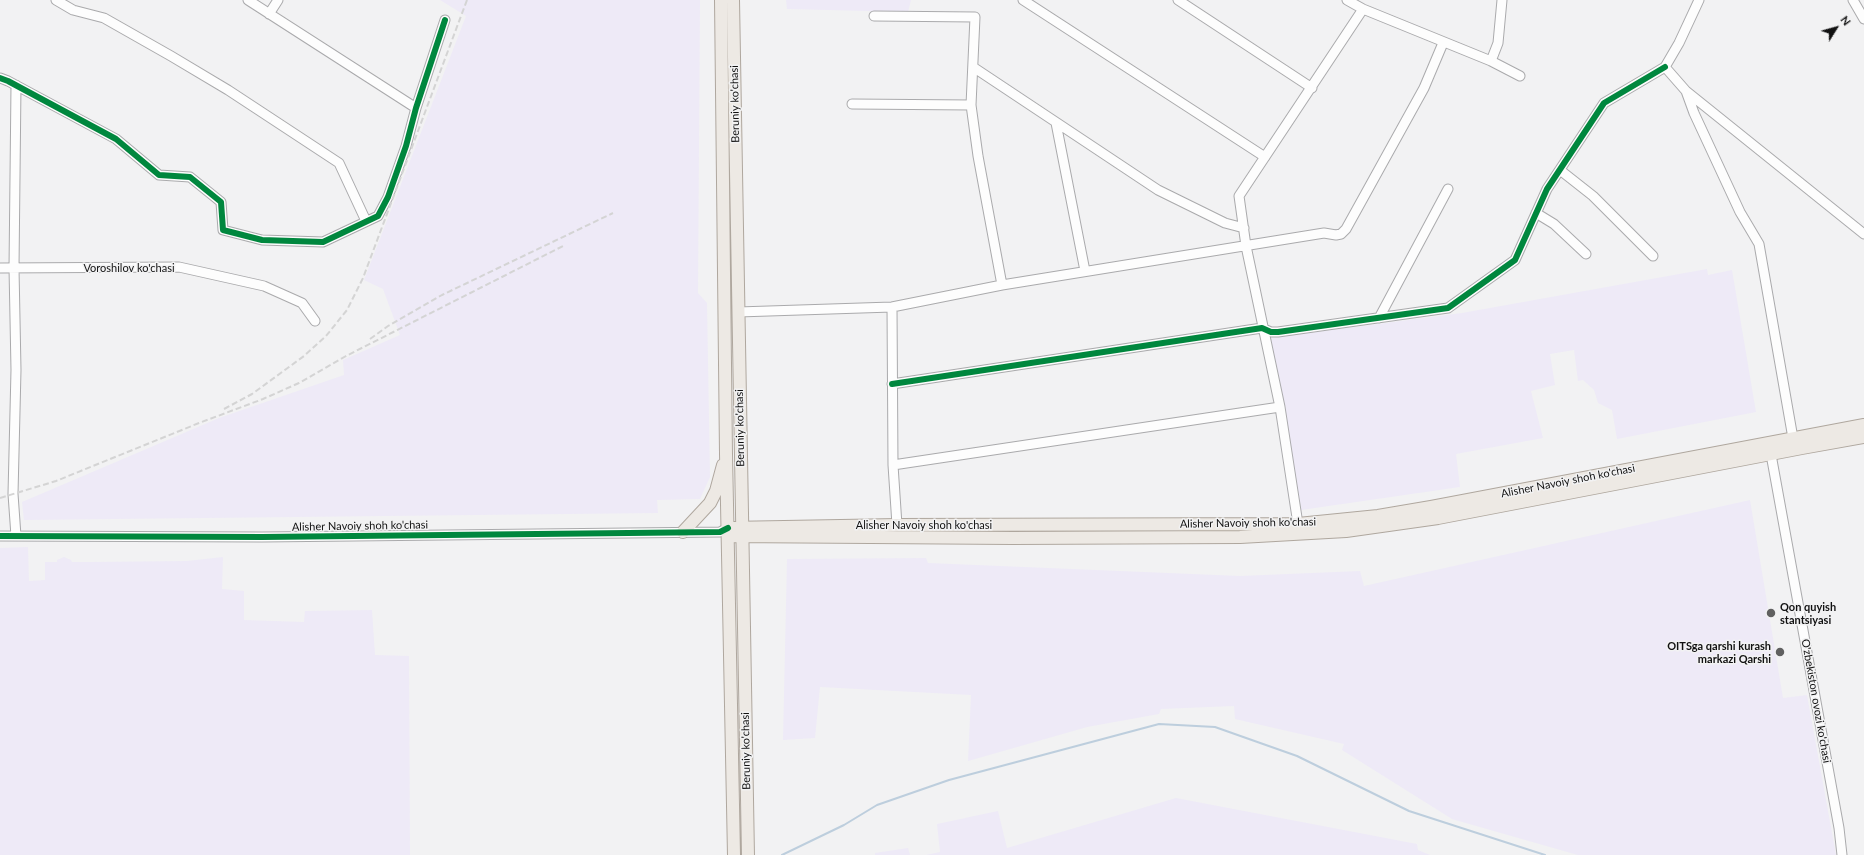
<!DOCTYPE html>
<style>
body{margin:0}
#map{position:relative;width:1864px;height:855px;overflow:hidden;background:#f2f2f3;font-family:Lato,sans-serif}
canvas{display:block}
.north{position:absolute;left:1816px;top:8px;width:40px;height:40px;-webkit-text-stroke:3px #f2f2f3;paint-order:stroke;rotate:53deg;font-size:11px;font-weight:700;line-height:16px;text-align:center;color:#111}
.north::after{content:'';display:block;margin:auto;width:14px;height:18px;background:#111;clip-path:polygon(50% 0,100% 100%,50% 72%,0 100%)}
</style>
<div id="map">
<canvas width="1864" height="855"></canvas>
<div class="north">N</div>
</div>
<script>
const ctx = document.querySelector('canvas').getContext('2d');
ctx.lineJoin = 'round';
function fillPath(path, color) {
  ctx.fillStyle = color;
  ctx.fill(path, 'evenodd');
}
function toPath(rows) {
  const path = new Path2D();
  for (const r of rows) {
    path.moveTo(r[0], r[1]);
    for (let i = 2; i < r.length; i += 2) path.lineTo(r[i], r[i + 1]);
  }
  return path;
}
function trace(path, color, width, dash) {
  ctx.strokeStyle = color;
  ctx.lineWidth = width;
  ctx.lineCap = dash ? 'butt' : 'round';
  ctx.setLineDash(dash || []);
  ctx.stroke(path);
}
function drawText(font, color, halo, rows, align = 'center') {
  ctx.font = font + ' Lato,sans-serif';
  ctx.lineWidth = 3;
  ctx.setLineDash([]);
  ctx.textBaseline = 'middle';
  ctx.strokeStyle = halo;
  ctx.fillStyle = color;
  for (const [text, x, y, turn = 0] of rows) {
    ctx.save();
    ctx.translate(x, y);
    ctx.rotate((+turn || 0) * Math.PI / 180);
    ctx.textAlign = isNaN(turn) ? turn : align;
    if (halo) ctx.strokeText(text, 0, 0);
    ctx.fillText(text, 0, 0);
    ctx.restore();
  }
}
fillPath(toPath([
 [440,0,700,0,698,293,707,303,710,477,700,499,657,500,658,513,24,520,22,502,219,418,344,375,343,360,400,335,383,289,364,280,466,16],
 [786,0,911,0,908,12,787,9],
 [1707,269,1708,275,1732,270,1756,412,1617,439,1612,410,1598,403,1594,390,1583,380,1578,381,1574,350,1550,354,1555,385,1531,391,1543,438,1456,454,1460,487,1301,510,1271,338,1462,313],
 [1750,500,1783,698,1807,695,1836,855,1578,855,1452,819,1342,750,1344,744,1235,719,1234,706,1161,709,1159,714,1087,727,968,761,971,695,820,687,815,738,783,740,787,559,926,558,928,563,1240,576,1360,571,1364,586],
 [28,547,29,581,45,580,45,562,57,562,57,560,64,557,71,560,72,562,90,562,187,561,223,557,222,589,244,591,244,620,304,622,305,611,372,610,375,655,409,656,410,855,0,855,0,548],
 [1176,798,1417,844,1418,850,1430,855,926,855,940,852,937,824,998,811,1007,848],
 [908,848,910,855,875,855,875,853]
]), '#eeeaf7');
trace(toPath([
 [782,855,844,825,877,805,949,780,1159,724,1215,727,1297,756,1409,811,1545,855]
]), '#bdcedd', 2);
const minor = toPath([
 [56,0,73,10,104,18,171,56,228,90,339,163,366,221],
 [248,0,416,108],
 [1023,0,1265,157],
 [1178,0,1312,88],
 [1347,0,1363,9,1491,61,1520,76],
 [1699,0,1679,43,1665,67,1686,91,1864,234],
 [1853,0,1864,19],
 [269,14,278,0],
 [874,16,975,17,971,105,978,156,1002,285],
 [1491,61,1498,43,1502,0],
 [973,67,1158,190,1225,223,1244,228],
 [0,78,8,81,116,139,159,175,190,177,221,202,223,230,262,240,323,242,378,216,388,197,406,146,416,108,445,20],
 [1686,91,1694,113,1740,212,1759,244,1794,444],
 [852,104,971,105],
 [1056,123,1085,271],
 [1560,170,1593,196,1653,256],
 [1536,213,1554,224,1586,254],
 [0,268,179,267,264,286,302,303,315,321],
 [892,307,893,465,897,525],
 [738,312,892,307,1002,285,1324,233,1336,235,1341,234,1346,229,1424,88,1443,43],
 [1379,318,1448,189],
 [892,384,1262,328,1271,332,1278,332,1448,308,1515,260,1547,189,1604,103,1665,67],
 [1770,449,1839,828,1842,855],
 [893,465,1280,407],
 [1298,524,1280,407,1246,246,1239,196,1363,9],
 [0,536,262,537,720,532,728,528],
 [16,536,13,494,16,370,14,268,16,85]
]);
const major = toPath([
 [721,0,726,454,734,855],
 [733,0,748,855],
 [728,528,897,525,1298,524,1378,516,1431,507,1864,425],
 [683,532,710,503,716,491,723,465],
 [729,536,1013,538,1240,537,1346,531,1438,518,1802,448,1864,437]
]);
trace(minor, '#aaaaac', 11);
trace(major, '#afa79e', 14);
trace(minor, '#fdfdfd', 9);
trace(major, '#ede9e4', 12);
trace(toPath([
 [370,339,388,326,442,295,613,213],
 [224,409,252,394,304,356,326,336,347,310,363,278,467,0],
 [0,498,56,481,199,423,263,399,299,383,346,356,565,245]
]), '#d4d4d4', 2, [6, 3]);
trace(toPath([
 [0,78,8,81,116,139,159,175,190,177,221,202,223,230,262,240,323,242,378,216,388,197,406,146,416,108,445,20],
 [892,384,1262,328,1271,332,1278,332,1448,308,1515,260,1547,189,1604,103,1665,67],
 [0,536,262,537,720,532,728,528]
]), '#00873e', 6);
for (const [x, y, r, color] of [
 [1771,613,5,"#606060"],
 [1780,652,5,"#606060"]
]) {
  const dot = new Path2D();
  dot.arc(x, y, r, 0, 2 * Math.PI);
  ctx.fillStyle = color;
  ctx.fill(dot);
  trace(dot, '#f2f2f3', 1.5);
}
drawText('11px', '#111', '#f2f2f3', [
 ["Beruniy ko'chasi",735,104,-91],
 ["Voroshilov ko'chasi",129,268],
 ["Beruniy ko'chasi",740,428,-91],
 ["Alisher Navoiy shoh ko'chasi",1568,481,-11],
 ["Alisher Navoiy shoh ko'chasi",1248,523,-1],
 ["Alisher Navoiy shoh ko'chasi",924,525],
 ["Alisher Navoiy shoh ko'chasi",360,526,-1],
 ["O'zbekiston ovozi ko'chasi",1816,701,80],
 ["Beruniy ko'chasi",746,751,-91]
]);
drawText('bold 11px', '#111', '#f2f2f3', [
 ["Qon quyish",1780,607],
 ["stantsiyasi",1780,620],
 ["OITSga qarshi kurash",1771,646,"right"],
 ["markazi Qarshi",1771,659,"right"]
], 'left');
</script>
